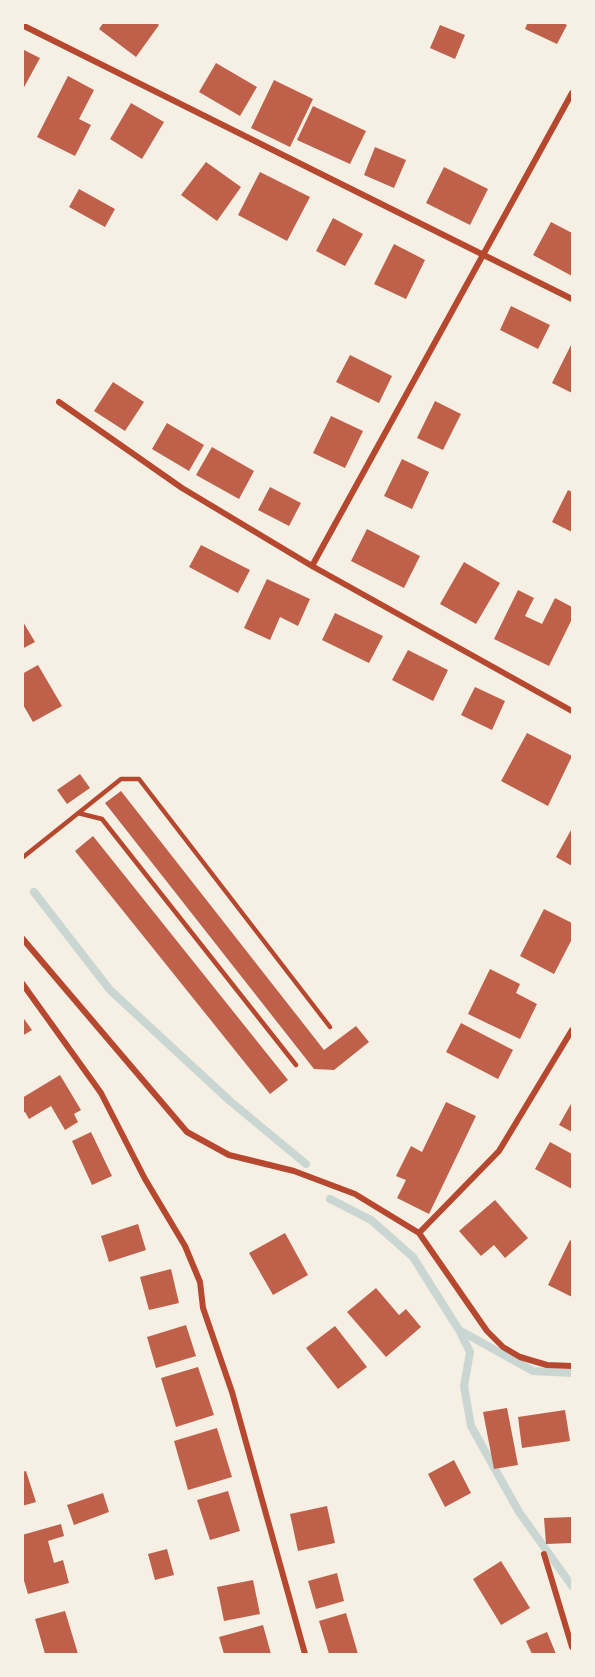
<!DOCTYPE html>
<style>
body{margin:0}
#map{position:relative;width:595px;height:1677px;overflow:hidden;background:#f6efe4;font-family:Mulish,sans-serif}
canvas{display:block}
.frame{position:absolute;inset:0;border:24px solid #f6efe4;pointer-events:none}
</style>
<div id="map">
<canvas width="595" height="1677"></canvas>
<div class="frame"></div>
</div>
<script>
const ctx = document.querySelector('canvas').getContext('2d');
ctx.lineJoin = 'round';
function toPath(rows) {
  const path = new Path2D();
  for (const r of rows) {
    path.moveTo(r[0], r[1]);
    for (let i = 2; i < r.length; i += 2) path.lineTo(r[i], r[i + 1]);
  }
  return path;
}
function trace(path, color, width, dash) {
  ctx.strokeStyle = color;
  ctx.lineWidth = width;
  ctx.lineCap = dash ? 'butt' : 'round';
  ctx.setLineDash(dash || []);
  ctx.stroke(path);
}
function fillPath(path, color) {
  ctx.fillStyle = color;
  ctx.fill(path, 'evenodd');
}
trace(toPath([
 [34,892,110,990,230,1101,306,1164],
 [330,1199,371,1220,413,1257,459,1330,470,1352,464,1386,471,1426,519,1512,572,1586],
 [459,1330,533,1371,572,1373]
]), '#c9d6d2', 8);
fillPath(toPath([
 [104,22,156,22,159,25,136,57,99,29],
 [528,22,561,22,567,25,557,44,525,29],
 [440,25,465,35,455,59,430,48],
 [22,49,40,58,22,91],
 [216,63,257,87,240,116,199,92],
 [68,76,94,90,79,119,91,125,75,156,37,137],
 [274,80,313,99,290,147,251,128],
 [131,103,164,122,142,159,110,139],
 [313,106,366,131,350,164,297,140],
 [375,147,406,160,394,188,364,175],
 [206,162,241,187,217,221,181,195],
 [444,167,488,189,470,225,426,203],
 [260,172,310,197,287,241,238,215],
 [79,189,115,209,105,227,69,207],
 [333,218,363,234,345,266,316,251],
 [551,222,572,233,572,276,533,255],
 [394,244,425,260,406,299,374,284],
 [511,306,550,325,538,349,500,330],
 [572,343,572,393,552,383],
 [350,355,392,376,379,403,336,382],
 [113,382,144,402,125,431,94,411],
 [435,401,461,414,443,450,417,438],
 [331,416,363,431,345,468,313,453],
 [167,423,204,445,189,471,152,449],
 [212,447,254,471,239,499,196,475],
 [402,459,429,472,412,509,384,496],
 [270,487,301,503,289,526,258,510],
 [568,490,572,492,572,532,552,522],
 [367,529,420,556,404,588,351,561],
 [201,545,250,570,238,593,189,567],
 [464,562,500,583,476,624,440,604],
 [267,579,310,599,298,626,280,617,270,640,244,628],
 [518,590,534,598,525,616,542,624,555,598,572,607,572,619,549,666,494,639],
 [335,613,383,636,369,663,322,640],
 [22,620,35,642,22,649],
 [408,650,448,670,433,701,392,680],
 [38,665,62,706,33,722,22,703,22,674],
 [475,687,505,701,492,730,461,715],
 [527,733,572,756,548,806,501,781],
 [80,774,90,788,67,804,57,790],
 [121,791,324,1050,356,1026,369,1042,334,1070,314,1069,105,803],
 [571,830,572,831,572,866,556,857],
 [93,836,288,1080,270,1094,75,851],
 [544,909,572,923,572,939,554,974,520,956],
 [490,969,520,984,516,993,537,1004,520,1039,468,1014],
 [22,1016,32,1030,22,1036],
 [461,1023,513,1050,498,1079,446,1052],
 [60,1075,81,1110,74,1114,78,1122,65,1130,51,1106,29,1119,25,1112,22,1113,22,1098],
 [446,1102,476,1116,429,1214,397,1198,406,1180,396,1176,411,1146,422,1152],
 [572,1102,572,1132,559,1125],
 [91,1132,112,1176,92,1185,72,1141],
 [550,1142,572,1154,572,1189,535,1169],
 [495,1200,528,1238,505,1258,494,1245,481,1256,459,1231],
 [138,1224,146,1250,109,1262,101,1236],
 [285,1233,308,1275,273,1295,249,1253],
 [570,1240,572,1242,572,1297,548,1285],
 [171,1269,179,1303,149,1310,140,1277],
 [376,1288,399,1315,406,1309,421,1327,386,1357,347,1312],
 [186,1325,196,1356,156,1368,147,1337],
 [335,1326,367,1367,338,1389,306,1348],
 [198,1367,214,1415,176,1427,161,1378],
 [507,1408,518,1465,494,1469,483,1412],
 [565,1410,570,1441,522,1448,518,1417],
 [217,1428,232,1477,188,1490,174,1441],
 [454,1460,471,1493,445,1507,428,1474],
 [26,1471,36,1502,22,1506,22,1472],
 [228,1491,240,1531,210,1540,197,1500],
 [103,1493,109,1512,74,1525,67,1505],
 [327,1506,335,1543,298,1551,290,1514],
 [572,1517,572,1543,546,1544,544,1518],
 [61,1524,64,1536,48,1541,54,1563,63,1560,69,1583,28,1594,22,1574,22,1535],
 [167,1549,174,1575,155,1580,148,1554],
 [501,1561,530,1608,501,1625,473,1579],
 [337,1573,344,1601,316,1609,308,1581],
 [253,1580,260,1614,224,1621,217,1587],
 [65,1611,78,1654,45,1654,35,1619],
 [346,1613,358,1654,329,1654,319,1621],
 [263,1625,271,1654,224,1654,219,1637],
 [547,1632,556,1654,532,1654,526,1641]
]), '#bf614a');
trace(toPath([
 [78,813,102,819,296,1065],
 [22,858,121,779,139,779,330,1027]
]), '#b5482f', 4.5);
trace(toPath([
 [22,25,572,299],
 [59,402,182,488,312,566,572,711],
 [312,566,572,93],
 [22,938,187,1132,229,1155,294,1171,355,1194,419,1233,487,1331,503,1347,520,1357,547,1365,572,1366],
 [22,983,101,1093,145,1179,185,1246,200,1282,203,1308,232,1392,305,1654],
 [419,1233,499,1151,572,1030],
 [544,1554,572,1647]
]), '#b5482f', 6);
</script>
